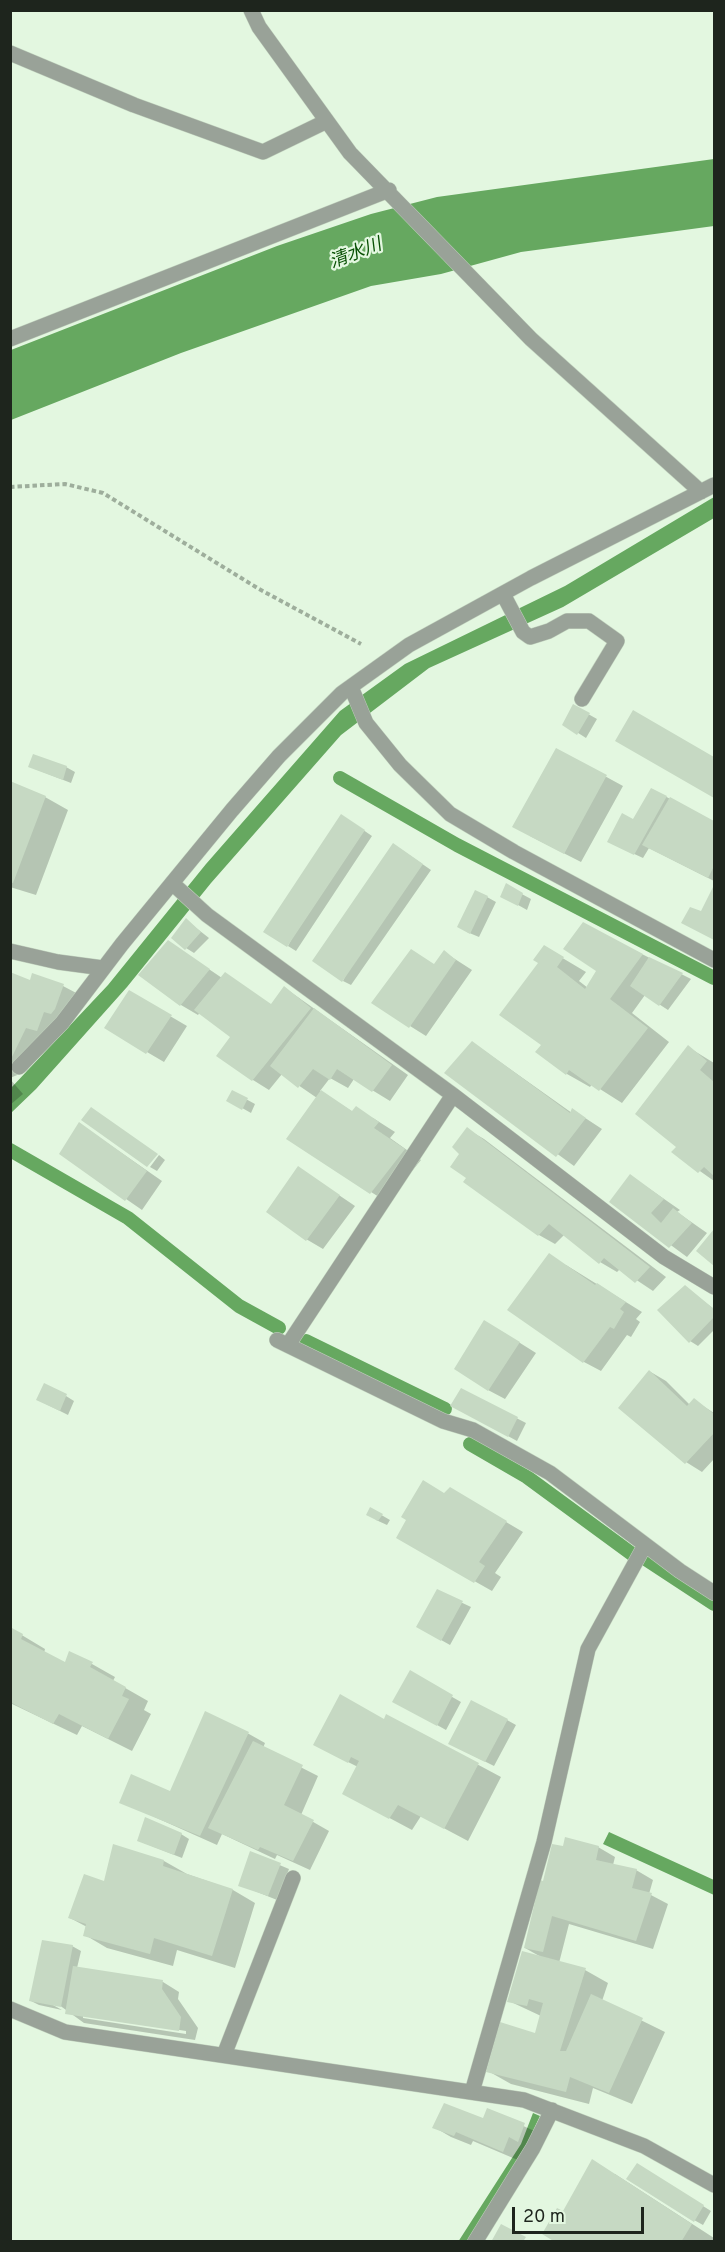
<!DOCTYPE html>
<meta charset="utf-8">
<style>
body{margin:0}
#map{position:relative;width:725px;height:2252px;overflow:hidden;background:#e3f7e0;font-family:Overpass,sans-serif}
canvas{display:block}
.frame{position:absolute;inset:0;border:12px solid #1e251d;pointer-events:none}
.scale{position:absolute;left:512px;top:2207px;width:132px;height:27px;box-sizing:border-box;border:3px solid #1e251d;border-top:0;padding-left:8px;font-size:18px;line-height:21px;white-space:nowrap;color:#1e251d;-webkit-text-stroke:4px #e3f7e0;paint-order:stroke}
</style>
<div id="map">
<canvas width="725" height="2252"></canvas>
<div class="frame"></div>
<div class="scale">20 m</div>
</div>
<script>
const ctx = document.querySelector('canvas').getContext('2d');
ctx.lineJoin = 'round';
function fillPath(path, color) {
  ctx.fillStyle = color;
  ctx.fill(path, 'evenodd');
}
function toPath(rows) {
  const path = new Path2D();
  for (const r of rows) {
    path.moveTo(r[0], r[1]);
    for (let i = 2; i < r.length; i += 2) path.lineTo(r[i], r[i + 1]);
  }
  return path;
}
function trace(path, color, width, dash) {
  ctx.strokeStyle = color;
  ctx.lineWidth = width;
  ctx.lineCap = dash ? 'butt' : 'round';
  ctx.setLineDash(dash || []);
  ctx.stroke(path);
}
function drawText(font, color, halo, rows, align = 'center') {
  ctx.font = font + ' Overpass,"Noto Sans JP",sans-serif';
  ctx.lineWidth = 4.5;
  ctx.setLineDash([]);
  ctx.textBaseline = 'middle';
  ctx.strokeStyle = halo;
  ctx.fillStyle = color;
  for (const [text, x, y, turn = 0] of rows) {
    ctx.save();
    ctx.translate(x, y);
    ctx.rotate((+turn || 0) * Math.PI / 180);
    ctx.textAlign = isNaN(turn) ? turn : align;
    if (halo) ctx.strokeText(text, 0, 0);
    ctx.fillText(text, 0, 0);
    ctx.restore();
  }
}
fillPath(toPath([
 [714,159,714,226,521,252,441,274,371,286,181,353,11,420,11,350,277,246,371,214,437,197],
 [714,497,714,518,563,607,429,668,341,735,211,883,127,987,36,1089,11,1113,11,1088,108,985,206,864,340,711,405,664,565,586],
 [609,1832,714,1880,714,1895,603,1844],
 [533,2113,540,2116,525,2149,467,2241,458,2242,521,2144]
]), '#66a860');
fillPath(toPath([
 [574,706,597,719,586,738,564,724],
 [633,712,714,759,714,796,618,740],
 [557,750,623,786,581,862,530,836],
 [30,767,66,767,75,772,71,783],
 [10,783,45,797,68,810,36,895,10,887],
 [652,789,714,823,714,881,649,848,643,858,617,846],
 [350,821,372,836,296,951,288,946],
 [402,850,431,870,351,985,343,981],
 [507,886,531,899,527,910,502,896],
 [714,889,714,939,700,932,702,913],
 [487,897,496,902,479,937,467,932],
 [186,920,209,938,194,953,186,948],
 [583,924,691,979,668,1010,645,995,632,1013,669,1042,622,1103,592,1084,590,1087,567,1074,537,1052,543,1045,540,962,544,947,586,972,579,981,588,988,598,971],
 [169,942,222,978,272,1005,285,988,408,1075,390,1101,354,1079,348,1088,330,1078,320,1091,353,1112,373,1118,395,1132,390,1138,421,1160,387,1202,371,1192,317,1098,282,1074,269,1090,253,1080,232,1036,200,1012,198,1015,181,1005,141,975],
 [444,952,472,970,426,1036,410,1026,435,966],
 [10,973,31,982,63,986,80,995,43,1037,27,1071,10,1078],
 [129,992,187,1026,164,1062,106,1028],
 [472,1042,572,1113,573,1110,602,1129,574,1166,446,1073],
 [688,1047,714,1063,714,1181,673,1152,678,1147],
 [10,1079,23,1094,10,1105],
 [233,1092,255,1104,251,1113,228,1100],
 [80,1124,162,1181,142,1210,61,1154],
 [467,1129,484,1139,666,1277,653,1291,620,1269,617,1272,600,1262,565,1234,555,1244,539,1235,468,1177,461,1154],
 [159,1155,165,1160,157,1171,150,1167],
 [299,1168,355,1206,323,1249,306,1239],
 [631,1176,680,1210,677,1212,707,1233,687,1257,611,1201],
 [566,1265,642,1312,636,1319,640,1322,631,1337,627,1335,601,1371,584,1362],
 [685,1287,714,1309,714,1330,698,1346,690,1341],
 [501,1331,536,1353,505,1399,488,1390],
 [649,1371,666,1381,690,1405,694,1400,714,1413,714,1459,702,1472,686,1462],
 [462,1390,526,1423,517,1441,453,1406],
 [66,1396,74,1401,68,1415,46,1404],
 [450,1489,523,1532,495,1573,501,1577,492,1591,398,1538],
 [371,1509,390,1520,387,1525,376,1520],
 [437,1591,471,1607,450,1645,418,1627],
 [10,1628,45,1649,44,1653,65,1664,70,1653,92,1664,115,1677,113,1681,148,1701,144,1710,151,1714,132,1751,82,1726,77,1735,10,1703],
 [410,1673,461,1702,446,1730,394,1701],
 [206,1713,249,1734,265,1743,263,1748,318,1776,301,1815,329,1831,310,1870,277,1855,275,1859,222,1834,217,1845,121,1802,171,1793],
 [387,1716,501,1777,468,1841,421,1816,412,1830,367,1806,358,1767,338,1757,385,1721],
 [507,1720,516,1725,494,1766,458,1748],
 [181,1834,189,1839,182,1858,139,1841],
 [114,1846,164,1861,187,1874,233,1890,255,1903,235,1968,177,1950,173,1966,107,1948,85,1935,87,1927,70,1918,105,1883],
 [598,1847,615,1857,613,1865,636,1870,653,1880,649,1894,668,1904,653,1949,569,1924,559,1963,585,1970,608,1983,602,2001,665,2032,632,2104,593,2088,589,2104,511,2084,488,2071,536,2034,541,2016,509,2001,541,1957,525,1948,545,1883,564,1848],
 [251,1853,289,1869,277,1900,240,1885],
 [72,1946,81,1951,77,1968,163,1982,179,1992,178,1999,198,2028,195,2040,84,2023,55,2002,53,2005,62,2010,39,2005,31,2001],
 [83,2015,186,2031,186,2034,83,2018],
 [488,2110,541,2134,520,2161,473,2141,471,2145,451,2137,434,2127,484,2119],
 [645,2170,711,2211,703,2225,694,2220],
 [615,2174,714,2238,712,2242,558,2242,563,2213]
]), '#0003');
trace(toPath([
 [340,778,457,845,714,978],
 [10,1150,128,1218,239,1306,279,1328],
 [306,1341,445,1409],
 [470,1444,527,1477,632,1554],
 [647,1560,714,1604]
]), '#66a860', 14);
fillPath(toPath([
 [573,704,590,713,577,735,562,725],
 [633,710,714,757,714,798,615,741],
 [556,748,607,775,564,854,512,827],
 [33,754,67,766,63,780,28,767],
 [10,781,46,796,13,883,10,882],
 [651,788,667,796,634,855,607,842,622,813,633,819],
 [670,797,714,821,714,866,708,878,642,845],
 [341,814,365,830,287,947,263,932],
 [393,843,423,864,342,982,312,961],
 [506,883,523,893,518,906,500,897],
 [714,885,714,940,681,923,690,907,701,911],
 [475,890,488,896,470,934,457,927],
 [186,918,201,932,185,950,171,938],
 [583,922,643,954,610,999,648,1028,599,1091,569,1070,566,1075,535,1052,541,1045,499,1015,538,963,533,960,544,945,564,957,557,967,585,989,596,971,563,949],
 [168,940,210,969,180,1006,138,975],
 [411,949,434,964,444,950,456,960,409,1028,371,1003],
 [649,957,683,973,659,1006,630,986],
 [10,972,30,980,32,973,64,984,55,1009,51,1014,44,1012,37,1031,26,1028,10,1061],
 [225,972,271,1004,284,986,311,1008,252,1081,216,1056,230,1037,194,1010],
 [129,990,172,1015,146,1054,104,1028],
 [314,1008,392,1065,372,1092,337,1069,330,1080,313,1069,298,1088,270,1066],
 [472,1041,570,1113,572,1108,586,1118,556,1157,444,1073],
 [688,1045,707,1061,700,1070,714,1082,714,1176,704,1167,698,1173,671,1152,676,1147,635,1114],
 [232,1090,248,1098,242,1110,226,1101],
 [321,1090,352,1111,356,1106,379,1122,374,1128,405,1149,370,1194,286,1139],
 [91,1107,158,1154,147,1167,81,1120],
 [79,1122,147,1171,125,1201,59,1154],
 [467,1127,650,1267,635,1283,604,1258,599,1264,549,1224,538,1236,463,1182,466,1178,450,1167,459,1154,452,1147],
 [298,1166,340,1195,306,1241,266,1212],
 [630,1174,664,1199,651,1213,661,1223,673,1208,692,1223,669,1248,609,1202],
 [714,1229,714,1266,696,1251],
 [549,1253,595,1285,597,1283,626,1302,620,1309,624,1312,614,1329,610,1327,583,1363,507,1310],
 [685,1285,714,1309,714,1317,689,1343,657,1310],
 [484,1320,520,1342,488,1391,454,1369],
 [649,1370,687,1406,694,1398,714,1414,714,1433,685,1464,618,1408],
 [44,1383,67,1394,60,1411,36,1400],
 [461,1388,518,1417,508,1437,450,1406],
 [423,1480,444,1493,450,1487,507,1521,479,1562,485,1566,474,1583,396,1538,406,1520,401,1517],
 [370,1507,383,1514,378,1521,366,1515],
 [437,1589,463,1601,441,1641,416,1627],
 [10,1627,23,1634,21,1639,65,1662,69,1651,93,1662,90,1667,126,1687,122,1696,129,1699,108,1739,59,1714,53,1724,10,1702],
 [410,1670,453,1695,437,1726,392,1702],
 [340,1694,384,1719,386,1714,479,1763,444,1829,398,1805,389,1819,342,1794,359,1761,351,1757,348,1763,313,1745],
 [471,1700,508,1719,485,1762,448,1744],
 [205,1711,249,1732,200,1836,119,1803,131,1774,170,1791],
 [253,1741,303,1765,284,1805,314,1820,293,1861,260,1847,258,1850,208,1828],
 [145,1817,182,1833,174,1855,137,1841],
 [565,1837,599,1846,596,1860,637,1869,632,1888,652,1893,636,1941,552,1916,543,1952,524,1948,540,1880,543,1881,552,1844,563,1846],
 [113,1844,164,1860,163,1866,233,1889,212,1956,154,1938,150,1954,83,1936,86,1924,68,1918,84,1874,104,1881],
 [250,1851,281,1863,268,1896,238,1886],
 [42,1940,73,1945,61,2007,29,2001],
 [522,1951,586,1968,560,2051,566,2051,591,1994,643,2018,609,2093,570,2077,566,2092,486,2072,500,2022,535,2033,543,2003,529,1999,527,2006,507,2002],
 [73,1966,163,1980,162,1989,181,2017,179,2031,65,2014],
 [444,2103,483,2118,487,2108,525,2123,518,2142,509,2137,503,2152,456,2132,454,2136,432,2128],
 [592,2159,692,2224,681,2242,555,2242,542,2234,557,2208,563,2211],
 [637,2163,704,2205,694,2222,626,2179],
 [501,2224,526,2237,524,2240,527,2242,491,2242]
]), '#c6d9c3');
const street = toPath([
 [251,10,259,27,350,153,531,339,701,492],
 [10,53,134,105,263,152,327,121],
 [10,339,389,190],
 [503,594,523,632,530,637,549,631,567,621,589,621,617,641,582,699],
 [351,687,366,723,400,765,450,814,514,852,714,960],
 [172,883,207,915,453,1095,664,1257,714,1287],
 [10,951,58,962,103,968],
 [19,1067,62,1023,122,944,232,810,279,756,342,693,409,645,531,578,714,485],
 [277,1340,443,1421,473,1430,550,1473,680,1571,714,1593],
 [288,1345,453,1095],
 [10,2009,65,2032,524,2100,644,2146,714,2185],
 [224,2055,293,1878],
 [472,2092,544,1842,588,1649,645,1545],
 [475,2242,533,2148,552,2110]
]);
trace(street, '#c0d1bd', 16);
trace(toPath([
 [10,487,65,484,103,493,259,589,361,644]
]), '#9eae9c', 4, [4.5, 3]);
trace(street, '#99a298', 15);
drawText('italic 18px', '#075003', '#e3f7e0', [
 ["清水川",356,255,-21]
]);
</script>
